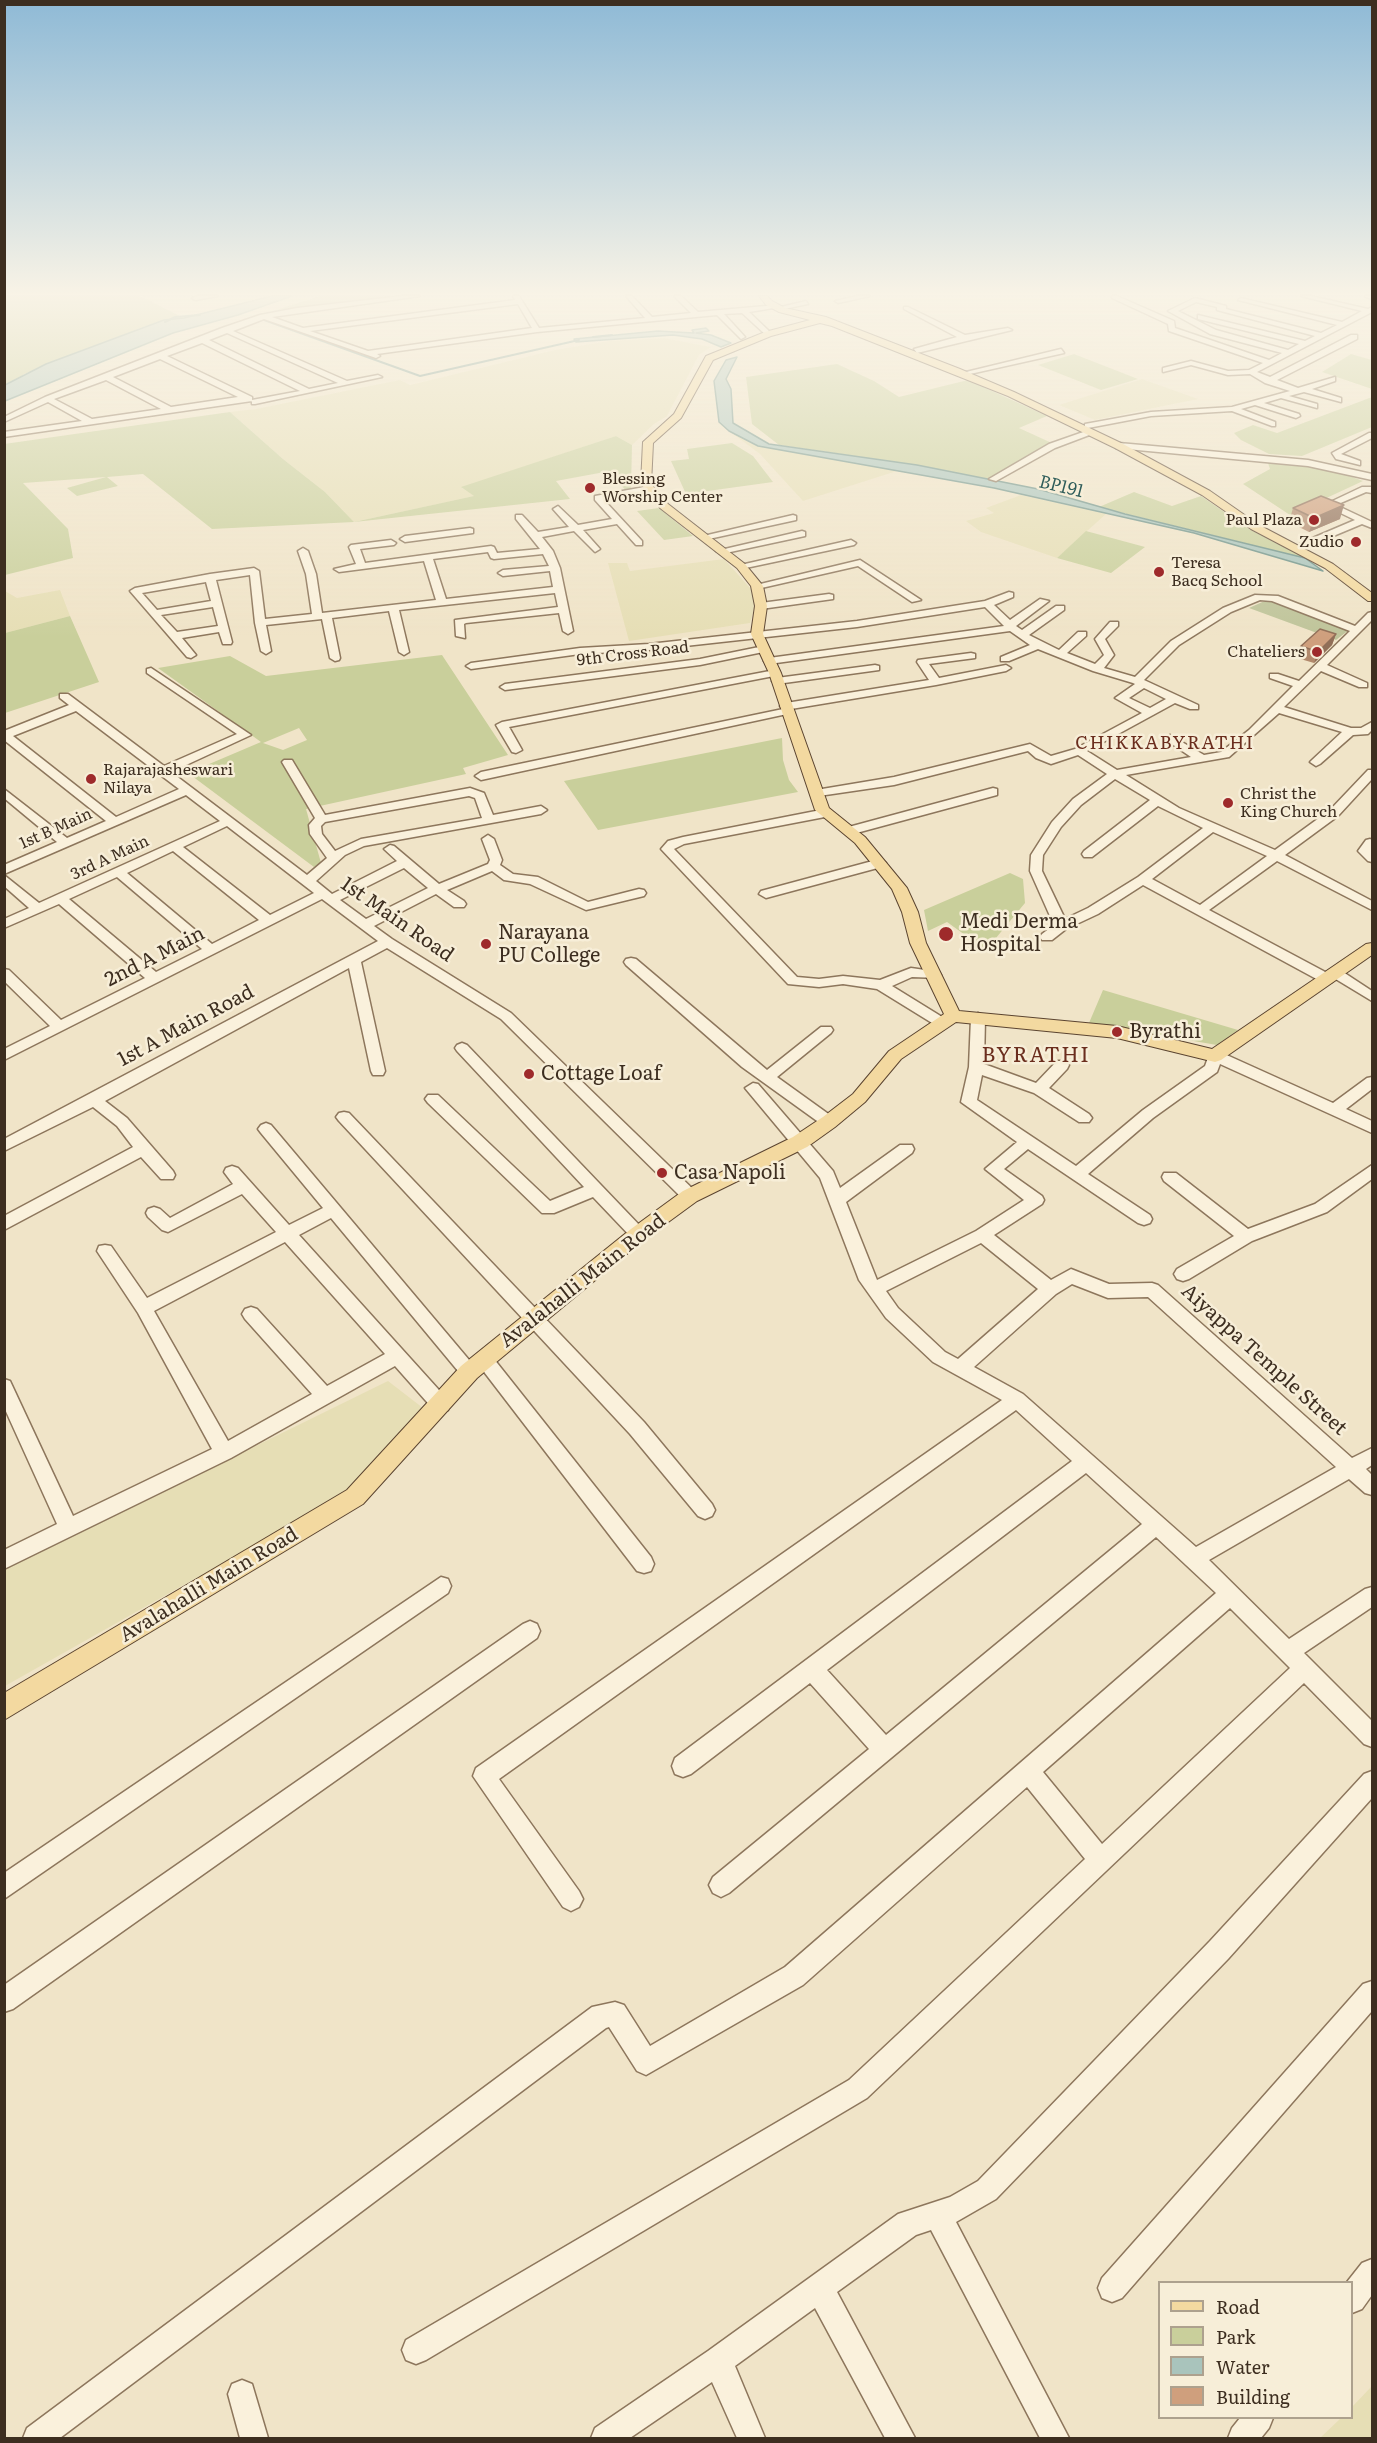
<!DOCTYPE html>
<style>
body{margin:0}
#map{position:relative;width:1377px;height:2443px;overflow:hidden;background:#f0e4c8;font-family:Literata,serif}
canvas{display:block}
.frame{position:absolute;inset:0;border:6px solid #3d2e20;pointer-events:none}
.legend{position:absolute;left:1158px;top:2281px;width:195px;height:138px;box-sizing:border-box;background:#f7eed8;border:2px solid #ada18e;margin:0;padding:8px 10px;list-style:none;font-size:18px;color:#3d2e20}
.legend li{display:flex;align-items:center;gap:12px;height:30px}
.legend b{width:30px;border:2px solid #ada18e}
</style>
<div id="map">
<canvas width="1377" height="2443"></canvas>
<div class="frame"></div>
<ul class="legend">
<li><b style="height:8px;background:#f3d9a0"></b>Road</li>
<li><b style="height:16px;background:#c9cf9b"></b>Park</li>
<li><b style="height:16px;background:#a9c4bc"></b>Water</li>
<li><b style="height:16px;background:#cf9f7d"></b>Building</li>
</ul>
</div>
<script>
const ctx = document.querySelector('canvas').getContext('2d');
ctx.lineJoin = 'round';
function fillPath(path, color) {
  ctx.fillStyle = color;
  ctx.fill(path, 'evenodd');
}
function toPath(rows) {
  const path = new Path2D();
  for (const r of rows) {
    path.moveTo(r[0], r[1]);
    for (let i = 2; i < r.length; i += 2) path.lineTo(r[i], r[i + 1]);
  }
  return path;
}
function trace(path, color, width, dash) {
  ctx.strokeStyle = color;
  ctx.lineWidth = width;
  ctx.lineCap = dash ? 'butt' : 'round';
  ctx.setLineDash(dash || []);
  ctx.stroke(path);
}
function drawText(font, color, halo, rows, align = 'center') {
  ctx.font = font + ' Literata,serif';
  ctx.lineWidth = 5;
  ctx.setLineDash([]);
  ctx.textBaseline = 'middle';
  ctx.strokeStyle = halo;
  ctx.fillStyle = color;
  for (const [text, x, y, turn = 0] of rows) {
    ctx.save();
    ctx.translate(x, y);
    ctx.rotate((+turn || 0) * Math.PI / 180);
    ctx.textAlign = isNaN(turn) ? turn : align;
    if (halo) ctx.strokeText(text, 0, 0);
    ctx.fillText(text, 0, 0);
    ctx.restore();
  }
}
fillPath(toPath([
 [664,338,711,347,699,355,667,416,654,424,632,445,616,436,462,488,475,496,354,522,325,492,283,459,230,412,256,409,400,380,410,385,555,350,609,341],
 [1142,379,1198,399,1095,420,1059,405],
 [729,431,758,446,900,470,803,501,760,454],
 [1021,495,1106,514,1057,558,981,532,966,521,994,513,986,508],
 [724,559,751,589,755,606,750,623,629,641,608,563,627,563,630,571],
 [60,590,70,616,5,633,5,591,17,598],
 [388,1381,423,1408,350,1491,5,1686,5,1569],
 [1372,2386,1372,2438,1320,2438,1341,2418,1352,2418,1352,2407]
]), '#e6deb5');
fillPath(toPath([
 [4,296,140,296,184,318,164,320,138,329,104,345,24,374,16,381,5,385],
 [320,296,392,296,276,310],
 [1074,354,1138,379,1101,390,1038,365],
 [1351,354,1372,360,1372,389,1322,372],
 [837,364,874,381,899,397,968,380,1047,416,1019,428,1054,444,988,479,917,465,779,445,752,424,746,377],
 [1372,397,1372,427,1302,456,1269,454,1241,440,1234,433,1253,425,1277,433],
 [230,412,283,459,325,492,354,522,474,496,461,487,616,436,632,445,631,490,626,491,610,471,556,481,570,499,354,522,212,529,143,474,107,477,118,486,77,496,67,488,106,477,23,483,68,529,73,558,5,575,4,444],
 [732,443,753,456,773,482,686,494,671,461,689,459,687,449],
 [1268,463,1309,466,1344,474,1363,481,1290,515,1243,484,1270,469],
 [1134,492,1172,506,1201,496,1249,529,1305,558,1099,507],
 [659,508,693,536,664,540,637,511],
 [1086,531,1145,547,1111,573,1057,558],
 [70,616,99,682,5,713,5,633],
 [442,655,508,755,463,768,466,774,306,809,321,863,314,867,188,773,261,742,158,668,230,656,266,676],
 [299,728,307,740,283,750,263,743],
 [782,738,783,760,789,780,798,792,598,830,564,781],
 [1010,873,1023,879,1025,903,986,950,947,922,928,931,924,910],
 [1103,990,1238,1030,1217,1045,1089,1023]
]), '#c9cf9b');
fillPath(toPath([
 [1269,599,1349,630,1336,640,1249,608]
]), '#bfc49a');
const water = toPath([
 [272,296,292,296,238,315,173,333,5,401,5,385,46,364,164,320,184,318,272,296],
 [706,328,709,331,696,333,711,335,731,343,721,347,702,339,673,335,576,342,574,339,658,331,694,333,692,330,706,328],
 [737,357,726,379,731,389,733,423,769,444,917,465,1038,489,1125,514,1305,558,1323,571,1194,533,994,488,758,446,729,431,719,422,714,381,726,360,737,357]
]);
fillPath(water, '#a9c4bc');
trace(water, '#6f938a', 1.5);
trace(toPath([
 [264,320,420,376,579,340],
 [165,322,175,317,200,315],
 [593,337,612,335]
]), '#6f938a', 2);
const minor = toPath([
 [198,296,218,296,195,300,192,298,198,296],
 [403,296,420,296,272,317,303,328,515,300,513,296,519,296,539,328,645,318,626,296,632,296,652,317,691,313,674,296,681,296,698,312,777,305,780,307,749,312,769,331,766,335,742,313,724,314,745,337,741,339,717,315,537,332,377,354,380,356,376,358,264,319,233,331,347,381,378,375,382,377,255,404,252,404,252,400,300,391,202,343,167,356,252,397,252,401,4,437,4,432,82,421,48,402,4,422,4,417,45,397,222,328,260,315,297,308,403,296],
 [518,304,532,328,368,351,310,331,518,304],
 [227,333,338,383,309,389,209,340,227,333],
 [160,359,238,397,171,407,113,377,160,359],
 [106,380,161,409,92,419,54,399,106,380],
 [857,296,870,296,838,303,835,301,857,296],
 [1112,296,1117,296,1174,321,1175,328,1269,360,1282,353,1210,334,1168,311,1195,298,1226,306,1226,309,1321,333,1337,325,1238,300,1241,298,1342,322,1362,311,1301,296,1311,296,1368,309,1372,307,1372,312,1257,372,1270,377,1351,335,1357,335,1357,339,1277,380,1298,388,1335,377,1335,381,1312,389,1341,398,1341,402,1304,392,1289,396,1317,404,1317,408,1281,398,1264,403,1299,414,1300,416,1296,418,1255,405,1241,409,1275,422,1275,426,1272,426,1232,411,1151,416,1088,428,1085,428,1085,424,1151,412,1232,407,1290,391,1265,383,1250,374,1228,375,1191,365,1163,372,1163,368,1191,361,1228,371,1249,370,1263,363,1169,331,1168,324,1112,298,1112,296],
 [1196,302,1217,307,1217,310,1315,336,1305,341,1198,315,1198,319,1299,344,1288,350,1216,330,1178,311,1196,302],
 [1365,296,1372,296,1372,299,1366,297,1365,296],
 [806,301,808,304,784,309,781,307,806,301],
 [904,307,908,307,965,335,1008,328,1012,330,917,353,914,349,957,337,904,309,904,307],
 [1061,349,1064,353,970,374,966,372,1061,349],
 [1089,430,1093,432,1092,434,1055,448,996,481,989,479,1049,444,1089,430],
 [1369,433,1372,433,1372,438,1341,454,1360,461,1360,465,1336,459,1332,453,1369,433],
 [1119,443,1308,460,1372,474,1372,480,1308,466,1116,448,1115,446,1119,443],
 [650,486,653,487,653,491,604,500,642,541,642,545,636,545,617,524,583,530,600,549,595,552,574,531,542,537,553,551,560,568,573,631,568,634,563,631,559,613,466,623,464,624,465,638,456,636,455,620,558,607,555,593,399,610,409,652,404,655,399,652,389,611,332,618,340,658,339,660,335,661,330,658,322,619,266,625,271,651,266,654,261,651,255,623,250,575,216,580,232,642,231,644,223,644,219,632,182,638,196,655,191,658,187,657,130,591,135,588,210,574,254,568,259,571,265,619,312,614,306,574,298,551,303,548,308,551,316,574,322,613,436,600,424,561,339,572,334,569,356,564,349,547,351,545,391,540,396,543,394,545,360,549,365,563,491,546,494,547,497,553,540,549,516,519,516,515,522,515,538,532,569,527,553,509,558,506,578,525,612,519,595,500,595,496,650,486],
 [488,552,491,558,494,559,543,554,549,566,503,570,498,573,503,576,550,571,553,587,446,599,433,559,488,552],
 [206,582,211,601,157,610,142,593,206,582],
 [213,607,218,626,177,632,161,615,213,607],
 [1362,487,1372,487,1372,493,1366,492,1336,505,1372,522,1372,528,1362,524,1307,547,1301,547,1301,543,1355,520,1324,505,1362,487],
 [793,515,796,516,796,520,704,540,699,537,793,515],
 [470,528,473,529,473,533,405,542,400,539,405,536,470,528],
 [802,531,805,532,805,536,721,554,716,551,802,531],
 [851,540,856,543,854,545,741,569,736,566,851,540],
 [860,560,921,600,912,602,858,566,757,589,752,586,860,560],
 [1009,592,1013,593,1013,597,994,605,1010,620,1040,599,1049,601,1016,626,1022,630,1056,606,1064,606,1064,610,1029,635,1059,650,1078,632,1086,632,1086,636,1067,653,1095,664,1104,655,1095,639,1110,622,1118,622,1118,626,1105,639,1114,655,1104,668,1135,677,1171,641,1223,608,1255,595,1278,596,1355,626,1368,613,1372,612,1372,620,1327,665,1367,683,1367,687,1359,687,1321,671,1284,707,1351,728,1361,728,1372,722,1372,730,1368,734,1353,735,1320,764,1316,766,1310,762,1312,760,1342,732,1279,713,1229,757,1126,775,1179,808,1275,850,1330,810,1368,770,1372,770,1372,779,1338,816,1285,855,1372,901,1372,910,1277,861,1209,910,1329,974,1330,970,1340,970,1372,991,1372,1001,1334,978,1332,982,1322,982,1143,885,1098,914,1066,929,1052,940,1042,940,1040,937,1042,934,1054,925,1030,871,1031,855,1052,822,1073,799,1107,774,1078,755,1051,764,1036,758,1028,751,894,785,812,797,812,791,816,790,894,777,1030,744,1051,756,1075,749,1142,713,1115,698,1135,684,1133,683,1093,671,1038,649,1009,661,1001,661,1001,657,1030,645,1010,631,769,664,764,661,769,658,1004,626,985,607,857,627,649,650,580,654,471,669,466,666,471,663,580,648,649,644,857,621,985,601,1009,592],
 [1260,600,1272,601,1350,631,1299,681,1278,674,1270,674,1270,678,1293,686,1249,730,1221,752,1204,755,1170,735,1164,738,1166,740,1191,757,1117,770,1087,751,1175,703,1190,709,1198,709,1198,705,1144,680,1179,645,1231,612,1260,600],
 [1144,688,1166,699,1150,708,1129,698,1144,688],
 [1115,779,1150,800,1084,851,1082,854,1084,857,1092,857,1158,806,1203,828,1138,877,1088,908,1065,919,1042,871,1043,855,1061,827,1081,805,1115,779],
 [1213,832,1267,856,1200,905,1152,879,1213,832],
 [829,594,833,595,833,599,761,609,756,606,761,603,829,594],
 [764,646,769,649,768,651,700,665,505,690,500,687,505,684,700,659,764,646],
 [971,653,975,654,975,658,929,664,939,678,1006,665,1011,668,1006,671,936,685,791,709,793,711,787,714,481,780,475,776,481,772,783,709,780,706,786,703,929,680,917,662,918,660,971,653],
 [875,665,879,666,879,670,777,684,772,681,777,678,875,665],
 [151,668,251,735,171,772,307,875,327,858,310,834,309,825,315,818,282,762,284,760,292,760,325,815,470,788,484,793,493,815,541,806,547,810,541,814,364,846,345,855,316,881,332,894,397,861,384,849,390,845,394,846,439,884,488,864,490,860,482,839,488,835,494,839,502,860,500,865,513,874,538,877,588,902,639,889,644,890,646,893,644,896,586,910,530,884,504,880,492,871,447,890,464,901,466,904,464,907,454,907,436,894,374,926,392,939,511,1013,696,1192,698,1196,696,1200,684,1200,501,1019,387,948,361,962,385,1071,383,1075,373,1075,371,1071,349,968,105,1101,127,1118,173,1171,175,1175,173,1179,161,1179,141,1157,4,1230,4,1216,133,1147,117,1126,93,1107,4,1151,4,1139,378,941,322,899,4,1060,4,1049,50,1026,4,981,4,969,9,970,61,1020,145,978,59,904,4,928,4,919,29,908,4,886,4,875,39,903,220,821,186,795,4,874,4,865,57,842,4,798,4,789,67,838,106,821,4,740,4,731,69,705,60,698,60,694,68,694,164,766,237,734,147,673,147,669,151,668],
 [76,711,179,789,116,817,13,736,76,711],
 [469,796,475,798,482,818,361,839,335,851,322,834,321,826,325,822,469,796],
 [227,826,314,893,270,915,183,847,227,826],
 [173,851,259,920,212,944,127,873,173,851],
 [404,868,428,888,366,919,340,900,404,868],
 [117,877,202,949,156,972,69,899,117,877],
 [775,670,779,671,779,675,509,727,522,750,516,753,512,752,496,725,502,722,775,670],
 [993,788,997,789,997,795,849,835,843,831,845,828,993,788],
 [826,809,830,810,830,816,684,844,674,849,797,977,819,979,843,976,880,980,911,968,939,972,941,975,939,978,912,977,892,986,947,1020,949,1023,947,1026,937,1026,877,989,843,984,819,987,788,984,661,849,668,841,683,837,826,809],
 [1370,839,1372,840,1372,862,1368,861,1358,851,1366,840,1370,839],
 [880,859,886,863,885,866,766,898,759,894,761,891,880,859],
 [631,958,636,959,767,1070,821,1027,831,1027,833,1030,831,1033,777,1077,834,1118,837,1122,834,1126,824,1126,742,1067,626,965,624,962,626,959,631,958],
 [978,1013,985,1018,984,1064,1036,1083,1057,1061,1067,1061,1069,1065,1067,1069,1049,1088,1089,1114,1092,1118,1089,1122,1079,1122,1034,1093,982,1075,977,1100,1076,1166,1143,1110,1205,1066,1210,1052,1220,1052,1333,1103,1367,1078,1372,1077,1372,1089,1346,1109,1372,1121,1372,1133,1220,1064,1217,1072,1153,1118,1088,1174,1150,1215,1152,1219,1150,1223,1144,1225,1138,1223,1028,1149,1004,1169,1042,1196,1044,1200,1042,1204,994,1235,1051,1280,1071,1269,1109,1284,1152,1283,1158,1285,1352,1458,1372,1448,1372,1465,1366,1469,1372,1475,1372,1495,1365,1493,1349,1479,1209,1560,1289,1639,1365,1589,1372,1587,1372,1607,1304,1653,1372,1721,1372,1747,1364,1744,1304,1683,867,2098,426,2360,416,2364,406,2360,402,2350,406,2340,849,2080,1085,1859,1027,1787,803,1985,646,2075,637,2071,609,2027,606,2028,60,2438,23,2438,27,2428,592,2007,615,2002,624,2005,650,2046,785,1967,1216,1593,1156,1537,729,1893,721,1897,713,1893,709,1885,713,1877,869,1749,810,1683,691,1774,683,1777,675,1774,672,1766,675,1758,1072,1461,1016,1410,499,1779,579,1891,583,1899,579,1907,571,1911,563,1907,473,1776,476,1768,1002,1400,933,1362,886,1318,859,1280,820,1178,745,1088,753,1083,758,1084,833,1171,840,1188,900,1145,912,1145,914,1149,912,1153,846,1202,877,1280,976,1231,1024,1200,985,1169,1017,1142,961,1102,969,1067,971,1018,978,1013],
 [981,1243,1038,1289,958,1359,945,1352,898,1308,886,1291,981,1243],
 [1072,1284,1108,1298,1148,1297,1336,1467,1196,1547,1023,1394,974,1367,1056,1294,1072,1284],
 [1086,1473,1142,1524,886,1735,827,1670,1086,1473],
 [1230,1608,1290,1668,1102,1844,1043,1772,1230,1608],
 [462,1043,467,1045,644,1230,646,1234,644,1238,638,1240,632,1238,593,1197,554,1213,542,1213,428,1103,425,1099,428,1095,438,1095,550,1201,584,1187,457,1051,455,1048,457,1045,462,1043],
 [344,1112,349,1113,644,1422,712,1504,715,1510,712,1516,705,1519,698,1516,630,1434,339,1121,336,1117,339,1113,344,1112],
 [266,1123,271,1125,475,1367,478,1372,475,1377,469,1379,463,1377,331,1218,299,1235,448,1400,450,1405,448,1410,441,1413,434,1410,395,1366,231,1458,4,1569,4,1550,57,1524,4,1407,4,1379,10,1381,73,1516,212,1449,138,1313,97,1251,99,1246,105,1245,111,1246,147,1298,276,1232,242,1194,168,1232,162,1230,148,1217,146,1213,148,1209,154,1207,160,1209,170,1218,233,1184,224,1172,226,1168,232,1166,238,1168,289,1225,323,1208,261,1133,258,1129,261,1125,266,1123],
 [285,1242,385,1354,327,1386,257,1309,251,1307,245,1309,242,1314,245,1319,312,1394,228,1441,154,1311,285,1242],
 [1372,1165,1372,1179,1327,1212,1252,1241,1189,1279,1183,1281,1177,1279,1174,1274,1177,1269,1234,1236,1164,1181,1162,1177,1164,1173,1176,1173,1248,1229,1315,1204,1372,1165],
 [484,1352,490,1354,651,1557,654,1564,651,1571,644,1573,637,1571,478,1364,475,1359,478,1354,484,1352],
 [441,1577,448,1579,451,1586,448,1593,4,1899,4,1873,441,1577],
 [530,1621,537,1624,540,1631,537,1638,13,2009,4,2012,4,1985,523,1624,530,1621],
 [1372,1771,1372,1798,1228,1959,996,2199,956,2222,1069,2438,1040,2438,931,2230,916,2235,837,2292,915,2438,885,2438,815,2308,735,2366,765,2438,737,2438,712,2382,630,2438,591,2438,595,2428,708,2351,898,2214,950,2197,978,2181,1210,1941,1364,1774,1372,1771],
 [1372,1981,1372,2011,1122,2298,1112,2302,1102,2298,1098,2288,1102,2278,1363,1984,1372,1981],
 [1372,2259,1372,2295,1362,2309,1352,2313,1352,2282,1347,2282,1362,2263,1372,2259],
 [242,2380,252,2384,268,2438,240,2438,228,2394,232,2384,242,2380],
 [1240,2418,1273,2418,1269,2428,1261,2438,1228,2438,1232,2428,1240,2418]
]);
const major = toPath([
 [759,296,767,296,772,301,785,308,826,317,960,369,1014,392,1123,444,1210,491,1259,525,1333,564,1372,593,1372,601,1368,601,1325,568,1251,529,1202,495,1115,448,1008,396,832,326,820,323,771,336,713,360,681,418,653,443,651,484,668,504,745,564,763,586,767,606,763,634,781,673,829,808,865,837,907,888,918,912,926,943,959,1011,1117,1026,1212,1049,1366,944,1372,943,1372,955,1221,1060,1215,1062,1117,1038,956,1022,901,1059,865,1102,835,1127,807,1147,697,1201,645,1239,477,1378,363,1504,4,1720,4,1693,347,1490,461,1366,631,1229,683,1191,793,1137,823,1117,853,1094,889,1051,944,1014,910,943,902,912,892,889,855,843,815,810,769,673,751,634,755,606,751,586,737,568,660,508,641,484,643,442,674,414,706,356,765,332,810,320,779,312,766,305,759,296]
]);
trace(minor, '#8d765c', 3);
trace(major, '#5b4430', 2);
fillPath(minor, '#faf1dc');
fillPath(major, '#f3d9a0');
fillPath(toPath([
 [1293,508,1340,519,1309,532,1289,522],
 [1336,634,1332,645,1314,663,1297,658,1301,646]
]), '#b2896c');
fillPath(toPath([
 [1344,505,1340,519,1309,532,1314,518],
 [1336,634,1332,645,1314,663,1318,652]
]), '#916f58');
const building = toPath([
 [1321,496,1344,505,1314,518,1293,508,1321,496],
 [1320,629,1336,634,1318,652,1301,646,1320,629]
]);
fillPath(building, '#cf9f7d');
trace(building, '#916f58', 1.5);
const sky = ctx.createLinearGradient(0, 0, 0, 638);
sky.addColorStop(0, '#8fbad6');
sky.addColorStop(0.46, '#f8f3e6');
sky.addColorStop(1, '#f8f3e600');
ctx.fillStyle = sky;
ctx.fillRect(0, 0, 1377, 638);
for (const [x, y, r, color] of [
 [590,488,6,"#9e2a2b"],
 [1314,520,6,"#9e2a2b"],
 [1356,542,6,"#9e2a2b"],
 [1159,572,6,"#9e2a2b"],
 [1317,652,6,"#9e2a2b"],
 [91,779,6,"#9e2a2b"],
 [1228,803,6,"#9e2a2b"],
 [946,934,8,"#9e2a2b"],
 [486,944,6,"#9e2a2b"],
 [1117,1032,6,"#9e2a2b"],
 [529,1074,6,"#9e2a2b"],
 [662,1173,6,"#9e2a2b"]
]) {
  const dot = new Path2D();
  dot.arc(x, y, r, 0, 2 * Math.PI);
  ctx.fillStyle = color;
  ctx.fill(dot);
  trace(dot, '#f7eed8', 2);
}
drawText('16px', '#3d2e20', '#f7eed8', [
 ["Blessing",602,479],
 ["Worship Center",602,497],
 ["Paul Plaza",1302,520,"right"],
 ["Zudio",1344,542,"right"],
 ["Teresa",1171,563],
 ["Bacq School",1171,581],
 ["Chateliers",1305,652,"right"],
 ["Rajarajasheswari",103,770],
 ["Nilaya",103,788],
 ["Christ the",1240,794],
 ["King Church",1240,812]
], 'left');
drawText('16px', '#3d2e20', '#f7eed8', [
 ["9th Cross Road",633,654,-7],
 ["1st B Main",56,829,-24],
 ["3rd A Main",110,858,-25]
]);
drawText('italic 18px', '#2f5d5a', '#f7eed8', [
 ["BP191",1061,487,13]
]);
ctx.letterSpacing = '1.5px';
drawText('18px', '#6b2e1e', '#f7eed8', [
 ["CHIKKABYRATHI",1165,744]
]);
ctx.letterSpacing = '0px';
drawText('20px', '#3d2e20', '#f7eed8', [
 ["1st Main Road",397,920,35],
 ["2nd A Main",155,957,-27],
 ["1st A Main Road",186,1026,-28],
 ["Avalahalli Main Road",583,1281,-38],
 ["Aiyappa Temple Street",1264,1360,42],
 ["Avalahalli Main Road",209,1585,-31]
]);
drawText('20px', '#3d2e20', '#f7eed8', [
 ["Medi Derma",960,922],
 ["Hospital",960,945],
 ["Narayana",498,933],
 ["PU College",498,956],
 ["Byrathi",1129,1032],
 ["Cottage Loaf",541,1074],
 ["Casa Napoli",674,1173]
], 'left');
ctx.letterSpacing = '1.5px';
drawText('21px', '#6b2e1e', '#f7eed8', [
 ["BYRATHI",1036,1056]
]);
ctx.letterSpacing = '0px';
</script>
